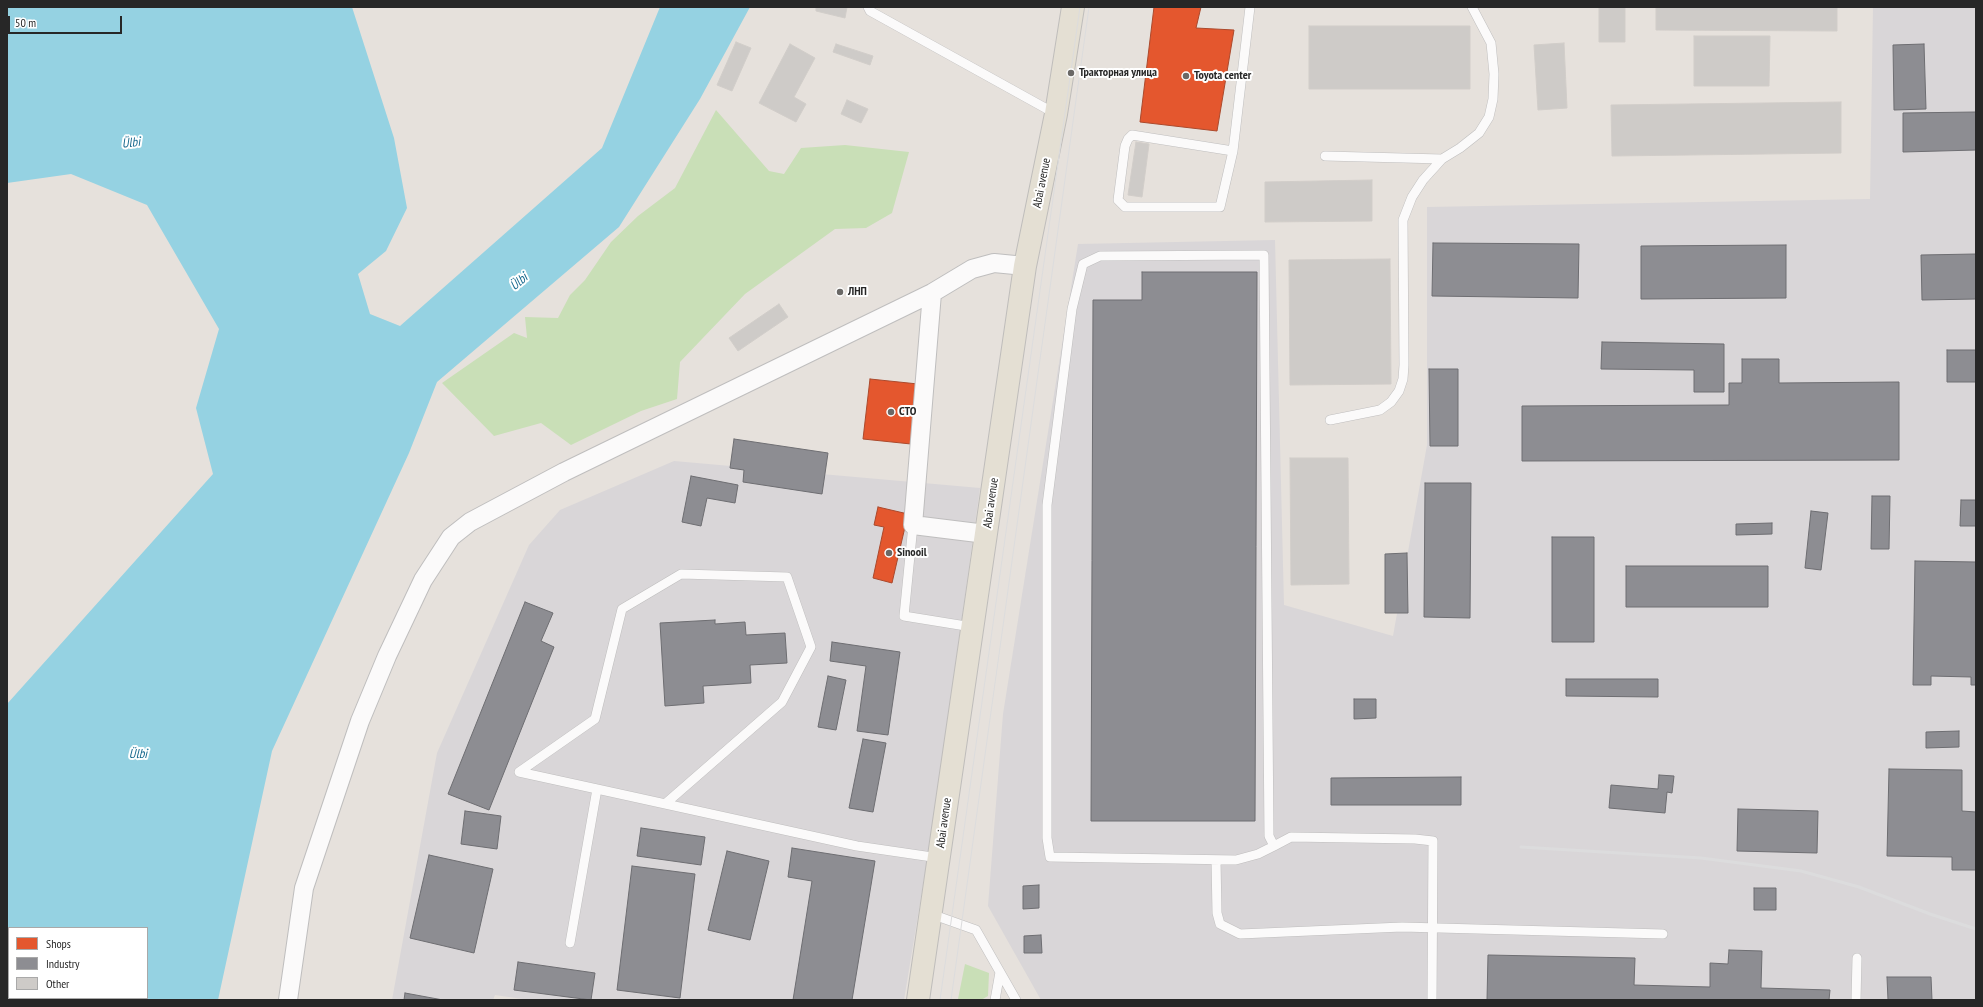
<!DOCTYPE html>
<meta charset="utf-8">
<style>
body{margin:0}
#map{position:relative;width:1983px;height:1007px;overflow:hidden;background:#e6e1dc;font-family:"PT Sans Narrow",sans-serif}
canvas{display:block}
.frame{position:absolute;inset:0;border:8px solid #272727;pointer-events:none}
.legend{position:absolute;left:8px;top:927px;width:140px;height:72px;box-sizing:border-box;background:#fff;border:1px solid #a9a9a9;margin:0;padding:5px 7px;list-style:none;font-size:12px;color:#272727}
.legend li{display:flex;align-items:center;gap:8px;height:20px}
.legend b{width:20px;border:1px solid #a9a9a9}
.scale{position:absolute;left:8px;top:16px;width:114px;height:18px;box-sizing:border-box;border:2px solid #272727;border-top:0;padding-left:5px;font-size:12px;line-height:14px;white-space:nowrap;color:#272727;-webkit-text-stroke:3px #fff;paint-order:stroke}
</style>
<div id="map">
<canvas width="1983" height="1007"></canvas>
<div class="frame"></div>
<ul class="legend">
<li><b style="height:11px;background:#e4572e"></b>Shops</li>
<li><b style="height:11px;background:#8d8d92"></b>Industry</li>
<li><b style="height:11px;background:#cecbc8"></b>Other</li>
</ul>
<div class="scale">50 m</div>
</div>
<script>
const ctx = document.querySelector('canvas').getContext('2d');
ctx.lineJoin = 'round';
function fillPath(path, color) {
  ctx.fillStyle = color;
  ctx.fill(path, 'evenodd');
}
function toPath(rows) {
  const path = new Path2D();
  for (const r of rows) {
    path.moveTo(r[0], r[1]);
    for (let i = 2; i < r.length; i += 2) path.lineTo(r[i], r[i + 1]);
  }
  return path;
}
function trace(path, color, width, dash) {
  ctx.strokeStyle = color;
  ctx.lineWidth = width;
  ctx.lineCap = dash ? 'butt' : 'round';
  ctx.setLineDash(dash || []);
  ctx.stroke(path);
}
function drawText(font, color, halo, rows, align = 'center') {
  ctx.font = font + ' "PT Sans Narrow",sans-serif';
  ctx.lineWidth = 4;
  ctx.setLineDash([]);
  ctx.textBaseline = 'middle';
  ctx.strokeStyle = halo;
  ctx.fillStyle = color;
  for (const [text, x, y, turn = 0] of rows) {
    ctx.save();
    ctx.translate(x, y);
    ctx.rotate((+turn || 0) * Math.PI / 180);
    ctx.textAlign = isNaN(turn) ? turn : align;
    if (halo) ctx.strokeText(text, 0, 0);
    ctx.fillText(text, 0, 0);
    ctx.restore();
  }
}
fillPath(toPath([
 [1873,7,1976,7,1976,1000,1041,1000,988,906,1003,714,1078,244,1275,240,1284,605,1393,636,1427,445,1427,207,1870,199],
 [674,461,980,488,934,818,904,1000,530,1000,495,995,493,1000,392,1000,437,753,529,545,560,510]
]), '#d9d6d8');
fillPath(toPath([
 [716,110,769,171,784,174,801,148,845,145,909,152,892,213,866,228,835,229,745,294,680,362,677,399,641,411,571,445,541,423,494,436,442,383,514,333,527,338,525,317,558,318,570,295,585,280,611,242,638,216,675,188],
 [965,964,989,973,988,996,981,1000,958,999]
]), '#c9dfb7');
fillPath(toPath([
 [7,7,352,7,394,138,407,208,386,251,358,274,370,314,400,326,602,148,660,7,750,7,700,99,619,227,437,382,409,453,272,751,218,1000,7,1000,7,704,213,474,196,408,219,329,147,205,71,174,7,183],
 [9,928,147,928,147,998,9,998]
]), '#95d2e2');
const shops = toPath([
 [1154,7,1201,7,1196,28,1234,30,1217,131,1140,122,1154,7],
 [870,379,918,384,911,444,863,439,870,379],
 [878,507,908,514,892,583,873,578,884,527,874,525,878,507]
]);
fillPath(shops, '#e4572e');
trace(shops, '#ab492c', 1);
const industry = toPath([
 [1924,44,1926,109,1894,110,1893,45,1924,44],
 [1976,112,1976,150,1903,152,1903,113,1976,112],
 [1433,243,1579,244,1578,298,1432,296,1433,243],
 [1786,245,1786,298,1641,299,1641,246,1786,245],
 [1976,254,1976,299,1922,300,1921,255,1976,254],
 [1142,272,1257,272,1255,821,1091,821,1093,300,1142,300,1142,272],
 [1602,342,1724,344,1724,392,1694,392,1694,370,1601,369,1602,342],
 [1947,350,1976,350,1976,382,1947,382,1947,350],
 [1742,359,1779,359,1779,383,1899,382,1899,460,1522,461,1522,406,1729,405,1729,383,1742,383,1742,359],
 [1429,369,1458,369,1458,446,1430,446,1429,369],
 [734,439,828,453,822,494,743,482,744,470,730,468,734,439],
 [691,476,738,485,735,503,707,498,701,526,682,522,691,476],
 [1425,483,1471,483,1470,618,1424,617,1425,483],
 [1872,496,1890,496,1889,549,1871,549,1872,496],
 [1961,500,1976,500,1976,526,1960,526,1961,500],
 [1811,511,1828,513,1821,570,1805,568,1811,511],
 [1772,523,1772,534,1736,535,1736,524,1772,523],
 [1552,537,1594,537,1594,642,1552,642,1552,537],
 [1407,553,1408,613,1385,613,1385,554,1407,553],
 [1915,561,1976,562,1976,685,1971,685,1971,677,1931,676,1931,685,1913,685,1915,561],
 [1626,566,1768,566,1768,607,1626,607,1626,566],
 [525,602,553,613,541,641,554,647,489,810,448,794,525,602],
 [715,620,715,624,745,622,746,635,785,633,787,663,750,665,751,683,703,686,704,703,665,706,660,623,715,620],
 [832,642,900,652,888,735,857,731,866,666,830,661,832,642],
 [828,676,846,680,836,730,818,727,828,676],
 [1566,679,1658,679,1658,697,1566,696,1566,679],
 [1354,699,1376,699,1376,718,1354,719,1354,699],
 [1959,731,1959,747,1926,748,1926,732,1959,731],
 [863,739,886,743,873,812,849,808,863,739],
 [1889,769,1962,770,1962,811,1976,812,1976,870,1952,870,1952,857,1887,856,1889,769],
 [1659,775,1674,776,1672,793,1667,792,1665,813,1609,808,1611,785,1658,789,1659,775],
 [1461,777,1461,805,1331,805,1331,778,1461,777],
 [1738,809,1818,811,1817,853,1737,851,1738,809],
 [465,811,501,816,497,849,461,844,465,811],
 [641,828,705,837,701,865,637,856,641,828],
 [792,848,875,861,852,1000,793,1000,812,881,788,877,792,848],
 [727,851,769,861,750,940,708,930,727,851],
 [429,855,493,869,474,953,410,938,429,855],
 [632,866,695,874,680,998,617,990,632,866],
 [1039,885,1039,908,1023,909,1023,886,1039,885],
 [1754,888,1776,888,1776,910,1754,910,1754,888],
 [1041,935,1042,953,1024,953,1024,936,1041,935],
 [1729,950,1762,951,1761,988,1830,990,1829,1000,1487,1000,1488,955,1635,958,1634,985,1710,987,1710,963,1728,964,1729,950],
 [518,962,595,973,591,1000,514,990,518,962],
 [1887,977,1931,977,1932,1000,1888,1000,1887,977],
 [405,993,443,1000,404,1000,405,993]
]);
fillPath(industry, '#8d8d92');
trace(industry, '#6e6e72', 1);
const building = toPath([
 [816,7,847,7,845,18,816,11,816,7],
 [1599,7,1625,7,1625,42,1599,42,1599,7],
 [1656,7,1837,7,1837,31,1656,30,1656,7],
 [1309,26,1470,26,1470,89,1309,89,1309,26],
 [1694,36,1770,36,1769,86,1694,86,1694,36],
 [736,42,751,48,732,91,717,85,736,42],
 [1564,43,1567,108,1538,110,1534,45,1564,43],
 [790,44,815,58,794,97,806,104,796,122,759,103,790,44],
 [836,44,873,56,870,65,833,52,836,44],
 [847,100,868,109,861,123,841,114,847,100],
 [1841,102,1841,153,1612,156,1611,105,1841,102],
 [1136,142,1149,144,1142,197,1128,195,1136,142],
 [1372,180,1372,221,1265,222,1265,182,1372,180],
 [1390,259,1391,384,1290,385,1289,260,1390,259],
 [779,304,788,317,738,351,729,338,779,304],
 [1290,458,1348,458,1349,584,1291,585,1290,458]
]);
fillPath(building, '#cecbc8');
trace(building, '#d1cdc9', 1);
const lane = toPath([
 [868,7,870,11,1056,114],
 [1233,151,1132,135,1128,139,1125,146,1118,200,1125,207,1220,207,1233,151,1250,7],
 [1325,156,1442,159],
 [1330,420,1380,410,1391,402,1399,391,1403,379,1404,365,1403,220,1412,197,1423,180,1442,159,1460,148,1479,133,1489,117,1493,99,1494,74,1491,43,1472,7],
 [913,525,904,616,972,627],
 [665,804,782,702,811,647,787,577,681,574,622,609,595,719,519,772,597,789,857,846,939,858],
 [1274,846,1269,836,1264,255,1100,256,1083,264,1072,309,1047,505,1047,838,1050,857,1236,860,1258,854,1274,846,1291,837,1415,839,1433,841,1432,1000],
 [1216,860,1217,913,1220,924,1240,934,1402,927,1663,934],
 [931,914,976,930,1016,1000],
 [570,943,597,789],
 [995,1000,1000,972],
 [1856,1000,1857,958]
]);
const street = toPath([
 [932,293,913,525,986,534],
 [288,1000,304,888,360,721,387,656,423,580,451,537,470,522,564,472,932,293,972,269,994,263,1025,266]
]);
const primary = toPath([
 [918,1000,1025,266,1056,114,1073,7]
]);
trace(lane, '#bfbebe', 10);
trace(street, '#bfbebe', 20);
trace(primary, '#bfbdbb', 24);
trace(lane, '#fbfafa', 9);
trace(street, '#fbfafa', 18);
trace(primary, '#e4dfd3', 22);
trace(toPath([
 [940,1000,1080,7],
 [951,1000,1089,7]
]), '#dcdcdd', 1);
trace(toPath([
 [1521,847,1701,858,1801,871,1859,887,1930,914,1976,929]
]), '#dcdcdd', 3);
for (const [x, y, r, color] of [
 [1071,73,4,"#6a6866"],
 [1186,76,4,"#6a6866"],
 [840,292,4,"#6a6866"],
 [891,412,4,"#6a6866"],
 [889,553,4,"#6a6866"]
]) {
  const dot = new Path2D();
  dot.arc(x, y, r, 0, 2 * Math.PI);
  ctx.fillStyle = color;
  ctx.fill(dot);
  trace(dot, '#fff', 1.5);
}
drawText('bold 12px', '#272727', '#fff', [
 ["Тракторная улица",1079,73],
 ["Toyota center",1194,76],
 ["ЛНП",848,292],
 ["СТО",899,412],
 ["Sinooil",897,553]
], 'left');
drawText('12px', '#272727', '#fff', [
 ["Abai avenue",1042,183,-79],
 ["Abai avenue",991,503,-82],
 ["Abai avenue",944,823,-82]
]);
drawText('italic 13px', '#16688d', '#fff', [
 ["Ülbi",131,143,-6],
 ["Ülbi",519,282,-40],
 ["Ülbi",138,754]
]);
</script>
